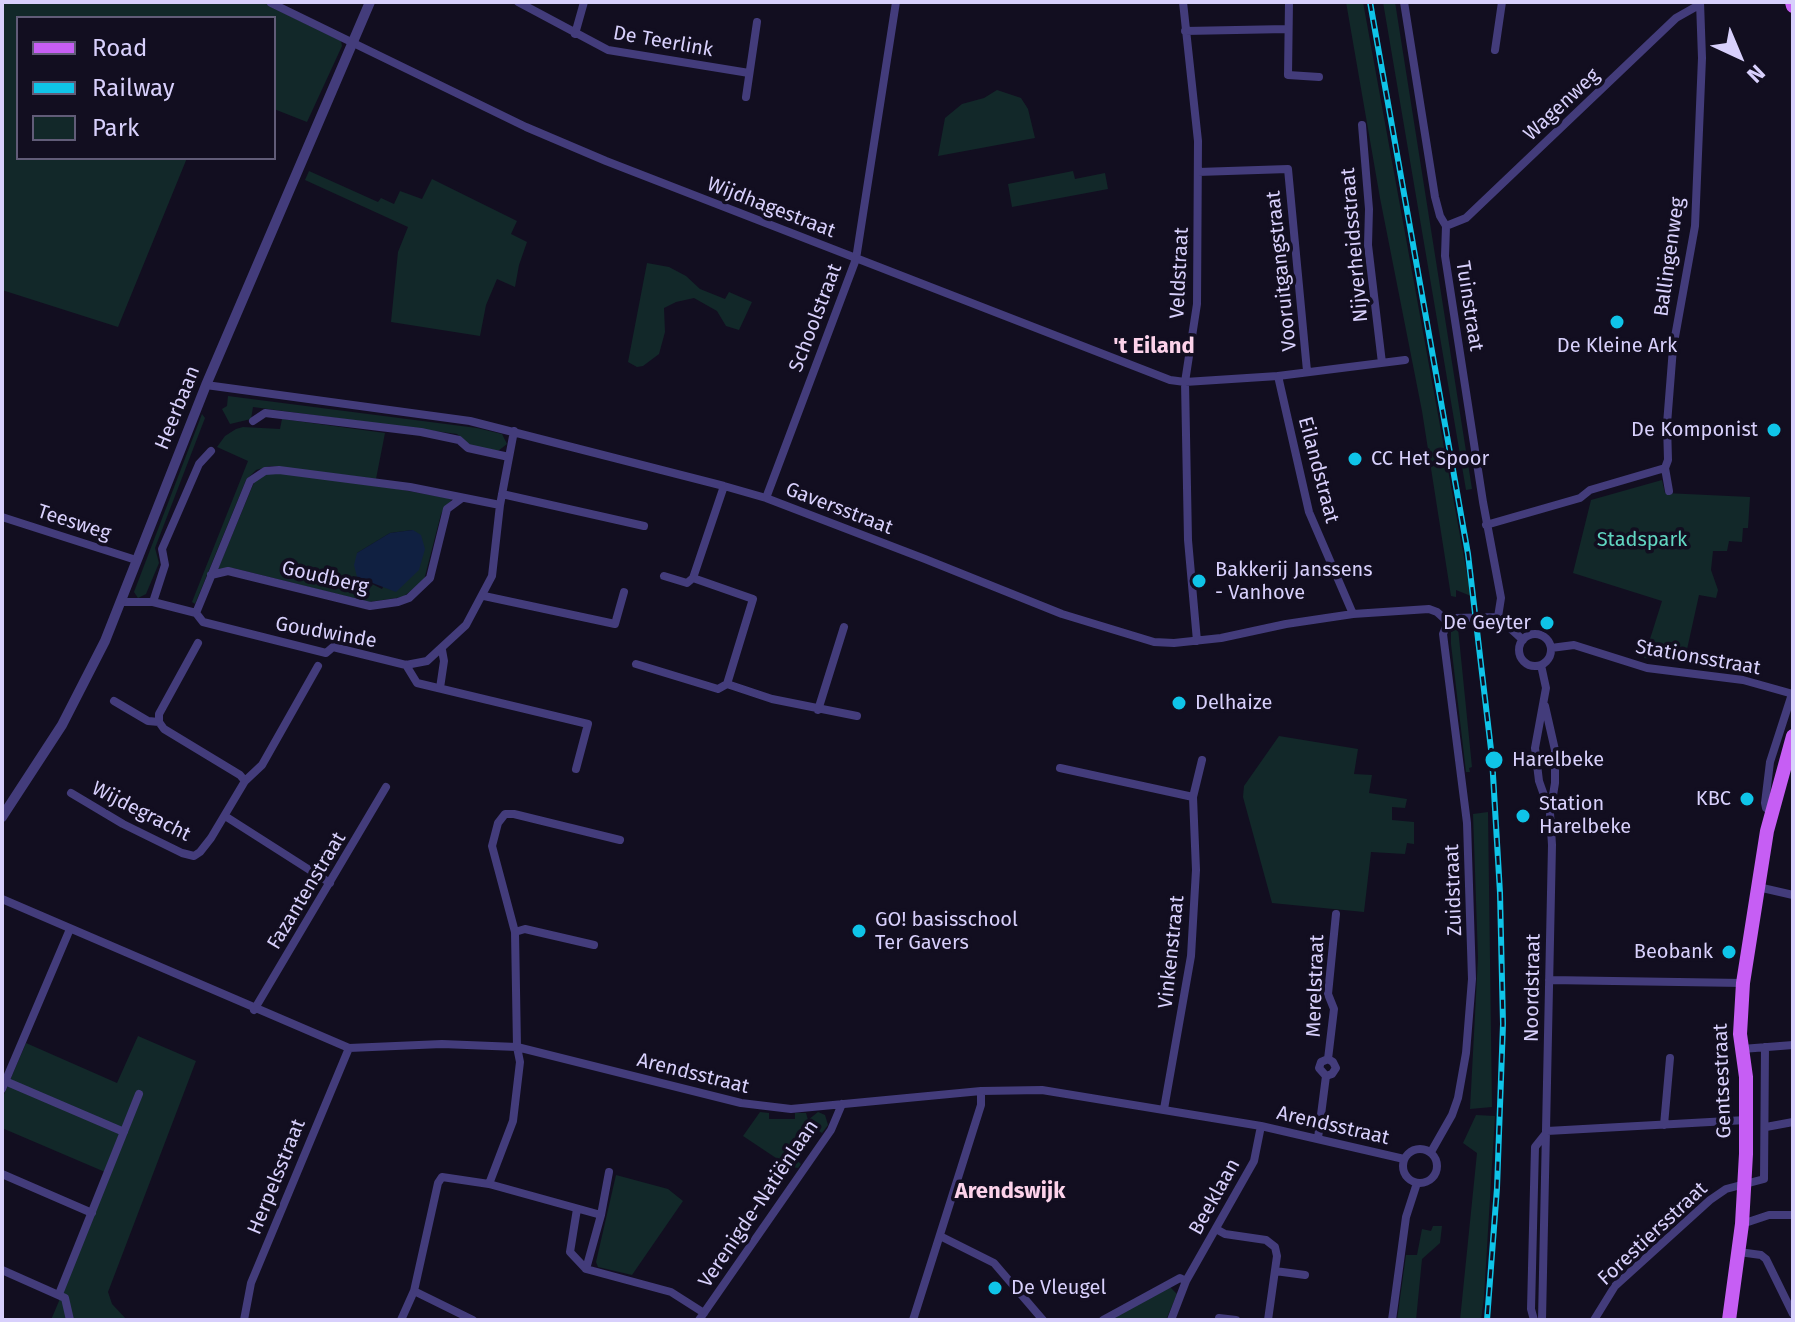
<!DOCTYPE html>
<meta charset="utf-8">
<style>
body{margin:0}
#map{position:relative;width:1795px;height:1322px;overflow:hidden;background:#120e20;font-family:"Fira Sans",sans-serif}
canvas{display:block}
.frame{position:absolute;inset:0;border:4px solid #d8d0fc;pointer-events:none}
.legend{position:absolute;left:16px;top:16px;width:260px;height:144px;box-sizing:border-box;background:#120e20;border:2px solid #615c78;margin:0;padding:10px 14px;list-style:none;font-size:24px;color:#d8d0fc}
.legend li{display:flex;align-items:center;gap:16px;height:40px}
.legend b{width:40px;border:2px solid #615c78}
.north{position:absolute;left:1699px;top:16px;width:80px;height:80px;-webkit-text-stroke:6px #120e20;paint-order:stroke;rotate:136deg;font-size:22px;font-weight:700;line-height:32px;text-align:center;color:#d8d0fc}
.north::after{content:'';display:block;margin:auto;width:28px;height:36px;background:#d8d0fc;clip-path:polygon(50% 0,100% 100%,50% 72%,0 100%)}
</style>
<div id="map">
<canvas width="1795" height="1322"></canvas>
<div class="frame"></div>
<ul class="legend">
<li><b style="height:10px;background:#c65ef4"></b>Road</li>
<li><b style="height:10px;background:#0fc4e8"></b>Railway</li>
<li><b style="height:22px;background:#122829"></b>Park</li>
</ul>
<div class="north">N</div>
</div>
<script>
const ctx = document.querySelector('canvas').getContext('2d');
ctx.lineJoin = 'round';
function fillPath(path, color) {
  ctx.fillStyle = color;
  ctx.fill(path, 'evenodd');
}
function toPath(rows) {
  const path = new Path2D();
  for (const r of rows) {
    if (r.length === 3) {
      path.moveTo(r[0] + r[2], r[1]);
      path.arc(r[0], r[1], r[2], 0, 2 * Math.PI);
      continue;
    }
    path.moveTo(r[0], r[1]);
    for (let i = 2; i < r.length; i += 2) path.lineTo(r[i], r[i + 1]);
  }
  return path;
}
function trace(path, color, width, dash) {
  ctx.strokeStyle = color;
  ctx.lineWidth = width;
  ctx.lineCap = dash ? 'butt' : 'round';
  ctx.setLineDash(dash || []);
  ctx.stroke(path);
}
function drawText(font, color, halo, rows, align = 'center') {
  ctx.font = font + ' "Fira Sans",sans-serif';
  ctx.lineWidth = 7;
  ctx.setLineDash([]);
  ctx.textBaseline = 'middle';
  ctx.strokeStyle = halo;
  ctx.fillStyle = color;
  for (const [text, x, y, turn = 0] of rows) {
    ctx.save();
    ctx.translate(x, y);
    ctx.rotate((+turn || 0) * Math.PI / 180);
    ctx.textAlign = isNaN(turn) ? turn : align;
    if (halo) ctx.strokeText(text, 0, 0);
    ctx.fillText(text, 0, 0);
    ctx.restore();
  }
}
fillPath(toPath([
 [2,2,267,2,267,5,341,41,342,46,307,122,274,109,274,18,18,18,18,158,187,158,118,327,2,290],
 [1346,2,1363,2,1471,596,1456,590,1456,597,1451,596,1422,411,1380,198],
 [1383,2,1395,2,1472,489,1466,490],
 [997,90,1021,98,1028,109,1035,138,938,156,945,118,962,104,984,98],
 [309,171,378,202,381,198,394,204,400,191,422,199,432,179,517,221,511,234,527,242,519,265,515,287,497,279,486,305,480,336,391,322,398,252,408,227,305,180],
 [1073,171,1075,179,1105,173,1108,189,1012,207,1008,184],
 [647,263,669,267,686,276,700,289,725,299,729,292,752,302,739,330,726,326,717,311,694,298,676,302,664,308,665,332,659,354,643,366,637,367,628,362],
 [228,396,477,428,502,434,507,444,498,451,469,445,457,434,253,407,251,419,230,424,222,409,227,406],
 [202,414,205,418,155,548,159,563,146,594,138,598,134,592],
 [282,419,385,433,376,479,280,467,270,466,256,470,246,480,195,604,192,602,248,461,217,447,225,436,236,429,243,427,280,429],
 [278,473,392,488,452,499,441,514,424,580,403,597,369,602,233,568,218,569,255,480,264,474],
 [413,530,382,589,370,583,357,553,390,533],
 [1662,480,1665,493,1750,497,1748,528,1743,528,1742,542,1729,541,1727,551,1713,551,1711,570,1718,590,1716,598,1699,595,1684,663,1644,658,1662,601,1573,573,1591,500],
 [1458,628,1472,767,1469,768,1470,772,1466,772,1451,644,1451,632],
 [1279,736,1358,749,1354,774,1372,775,1369,793,1407,799,1405,808,1392,807,1392,820,1414,822,1414,844,1407,843,1405,854,1371,852,1364,912,1272,903,1243,797,1244,786],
 [1488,812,1492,1107,1470,1109,1478,958,1473,814],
 [138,1036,196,1061,108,1292,112,1304,127,1320,51,1320,59,1301,59,1289,105,1172,2,1128,2,1099,26,1043,117,1083],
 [760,1112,769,1113,769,1119,795,1119,795,1113,806,1113,808,1120,818,1112,825,1115,828,1125,822,1133,814,1128,794,1158,801,1164,798,1168,788,1166,743,1136],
 [1476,1115,1495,1116,1484,1297,1481,1320,1460,1320,1477,1153,1463,1143],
 [616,1175,668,1189,683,1201,632,1275,598,1267,596,1262],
 [1433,1226,1442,1226,1440,1243,1422,1259,1416,1320,1397,1320,1406,1255,1417,1255,1422,1229,1431,1231],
 [1170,1287,1177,1294,1166,1320,1108,1320]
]), '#122829');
fillPath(toPath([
 [413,530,421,535,425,549,419,570,396,592,357,577,354,565,357,553,390,533]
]), '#102041');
trace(toPath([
 [518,2,608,50,749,73],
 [1183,2,1198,141,1197,304,1185,382,1188,540,1197,641],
 [1289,2,1288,75,1319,77],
 [1404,2,1435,197,1440,216,1446,226,1445,256,1483,502,1501,598,1498,617],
 [271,3,526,127,606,161,1170,380,1185,382,1278,376,1405,360],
 [1185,31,1287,29],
 [575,34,584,2],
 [1495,50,1502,2],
 [746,97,757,22],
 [1362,125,1369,209,1368,245,1382,363],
 [1198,172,1288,169,1307,371],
 [1446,226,1466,218,1676,18,1699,5],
 [1278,376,1309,512,1353,614],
 [206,385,470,421,724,486,766,498,925,559,1062,614,1154,642,1174,643,1221,638,1286,624,1353,614,1429,609,1437,612,1448,622],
 [253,421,265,413,421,432,459,440,468,448,509,457],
 [1665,468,1669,491],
 [502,494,644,526],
 [766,498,856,259,896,2],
 [2,517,136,560],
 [1486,525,1580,498,1590,490,1665,468,1668,460,1667,424,1673,348,1695,226,1702,58,1700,2],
 [211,575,228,571,370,606,398,602,409,598,430,578,447,509,462,498],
 [664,576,687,583,693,578],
 [484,596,615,624,624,592],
 [120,602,153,602,196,613,203,622,326,653,333,647,406,665,427,661,466,625,492,576,500,505,514,431],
 [153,602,165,565,162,549,199,464,211,451],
 [196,613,250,481,265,471,279,470,410,487,500,505],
 [1498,617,1523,640],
 [1448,622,1455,618,1498,617],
 [1535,650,16],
 [198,643,159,714,159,722,164,729,240,775,245,781],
 [1551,648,1574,645,1647,668,1743,680,1793,694],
 [636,664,718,689,727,684,753,599,693,578,724,486],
 [406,665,417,683,588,724,576,769],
 [1541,665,1546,688,1535,748,1539,781,1550,812],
 [727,684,772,699,857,716],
 [440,688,444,661,442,650],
 [114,701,148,721,159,722],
 [818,710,844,627],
 [1060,768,1193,797,1196,870,1191,956,1164,1109],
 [71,793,123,824,182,853,194,856,200,852,211,838,245,781,262,765,318,666],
 [1193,797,1202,760],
 [1773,813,1766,808,1765,803,1770,762,1792,694],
 [225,816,330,883],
 [1758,887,1793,895],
 [2,899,349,1048,442,1044,517,1047,741,1103,791,1109,981,1091,1042,1090,1261,1126,1404,1159],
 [515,932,525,929,594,945],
 [1549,980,1743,983],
 [254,1010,386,787],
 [1742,1049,1793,1045],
 [1326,1076,1332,1074,1336,1068,1333,1062,1328,1059,1334,1009,1328,994,1336,914],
 [5,1081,124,1132],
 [2,1089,70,929],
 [1664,1125,1670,1058],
 [1766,1127,1793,1122],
 [1547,1131,1746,1120],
 [1318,1138,1326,1076,1319,1068,1321,1062,1328,1059],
 [1420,1166,17],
 [1431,1152,1452,1115,1458,1098,1466,1053,1472,979,1467,823,1443,634,1448,622],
 [2,1174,92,1213],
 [489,1184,513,1121,520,1062,517,1047,515,932,492,846,498,823,505,814,514,814,620,840],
 [577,1209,570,1252,586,1269,671,1292,704,1313],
 [1742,1224,1769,1215,1793,1215],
 [1216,1229,1225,1234,1266,1240,1275,1247,1277,1256,1268,1320],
 [940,1236,994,1263,1043,1320],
 [1739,1252,1761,1255,1766,1259,1793,1314],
 [586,1269,601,1215,609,1172],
 [2,1270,65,1298,70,1320],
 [1275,1271,1305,1275],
 [414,1291,473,1320],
 [59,1294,139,1094],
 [1219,1318,1236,1320],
 [244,1320,251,1283,349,1048],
 [401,1320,414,1291,438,1183,442,1177,489,1184,601,1215],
 [699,1320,831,1130,842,1104],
 [913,1320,981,1105,981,1091],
 [1103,1320,1180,1278,1186,1281],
 [1171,1320,1186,1281,1254,1161,1261,1126],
 [1392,1320,1406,1217,1417,1183],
 [1534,1320,1531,1309,1535,1147,1547,1132],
 [1542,1320,1552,845,1550,813,1555,783,1555,750,1545,706],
 [1594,1320,1615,1286,1710,1200,1726,1189,1764,1179,1765,1047]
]), '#433c7b', 8);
trace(toPath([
 [2,817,62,725,105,641,206,385,370,2]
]), '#433c7b', 10);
trace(toPath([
 [1792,2,1793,6],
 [1729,1320,1742,1224,1746,1154,1746,1077,1740,1034,1743,983,1767,831,1793,736]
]), '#c65ef4', 14);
const rail = toPath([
 [1370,2,1468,554,1492,758,1500,893,1503,1024,1497,1188,1487,1320]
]);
trace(rail, '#0fc4e8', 6);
trace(rail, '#120e20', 3, [9]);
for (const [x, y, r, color] of [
 [1617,322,8,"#0fc4e8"],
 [1774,430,8,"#0fc4e8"],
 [1355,459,8,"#0fc4e8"],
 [1199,581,8,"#0fc4e8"],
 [1547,623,8,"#0fc4e8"],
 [1179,703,8,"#0fc4e8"],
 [1494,760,10,"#0fc4e8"],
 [1747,799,8,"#0fc4e8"],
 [1523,816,8,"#0fc4e8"],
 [859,931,8,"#0fc4e8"],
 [1729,952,8,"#0fc4e8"],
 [995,1288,8,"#0fc4e8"]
]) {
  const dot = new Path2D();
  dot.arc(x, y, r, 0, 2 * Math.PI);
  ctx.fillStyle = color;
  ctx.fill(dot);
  trace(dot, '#120e20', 3);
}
drawText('20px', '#d8d0fc', '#120e20', [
 ["De Teerlink",663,42,10],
 ["Wagenweg",1562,105,-43],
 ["Wijdhagestraat",771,208,21],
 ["Nijverheidsstraat",1355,245,-95],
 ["Ballingenweg",1670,257,-82],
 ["Vooruitgangstraat",1282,271,-96],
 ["Veldstraat",1180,273,-87],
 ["Tuinstraat",1469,306,81],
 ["Schoolstraat",816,318,-69],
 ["Heerbaan",178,408,-68],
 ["Eilandstraat",1318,470,75],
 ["Gaversstraat",839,509,21],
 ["Teesweg",74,523,18],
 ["Goudberg",325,578,13],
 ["Goudwinde",326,633,10],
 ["Stationsstraat",1698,658,10],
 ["Wijdegracht",141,812,27],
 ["Zuidstraat",1454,890,-92],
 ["Fazantenstraat",307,891,-59],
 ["Vinkenstraat",1172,952,-84],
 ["Merelstraat",1316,986,-88],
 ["Noordstraat",1533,988,-89],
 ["Arendsstraat",693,1074,14],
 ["Gentsestraat",1723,1081,-92],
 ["Arendsstraat",1333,1126,13],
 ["Herpelsstraat",277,1177,-68],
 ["Beeklaan",1215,1197,-61],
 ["Verenigde-Natiënlaan",759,1204,-56],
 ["Forestiersstraat",1653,1234,-43]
]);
drawText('20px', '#d8d0fc', '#120e20', [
 ["De Kleine Ark",1617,346,"center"],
 ["De Komponist",1758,430,"right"],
 ["CC Het Spoor",1371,459],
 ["Bakkerij Janssens",1215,570],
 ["- Vanhove",1215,593],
 ["De Geyter",1531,623,"right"],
 ["Delhaize",1195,703],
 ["Harelbeke",1512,760],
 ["KBC",1731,799,"right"],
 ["Station",1539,804],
 ["Harelbeke",1539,827],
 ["GO! basisschool",875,920],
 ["Ter Gavers",875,943],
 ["Beobank",1713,952,"right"],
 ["De Vleugel",1011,1288]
], 'left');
drawText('20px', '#61d6c1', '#120e20', [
 ["Stadspark",1642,540]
]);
drawText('bold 22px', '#fcd2ea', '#120e20', [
 ["'t Eiland",1154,347],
 ["Arendswijk",1010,1192]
]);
</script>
